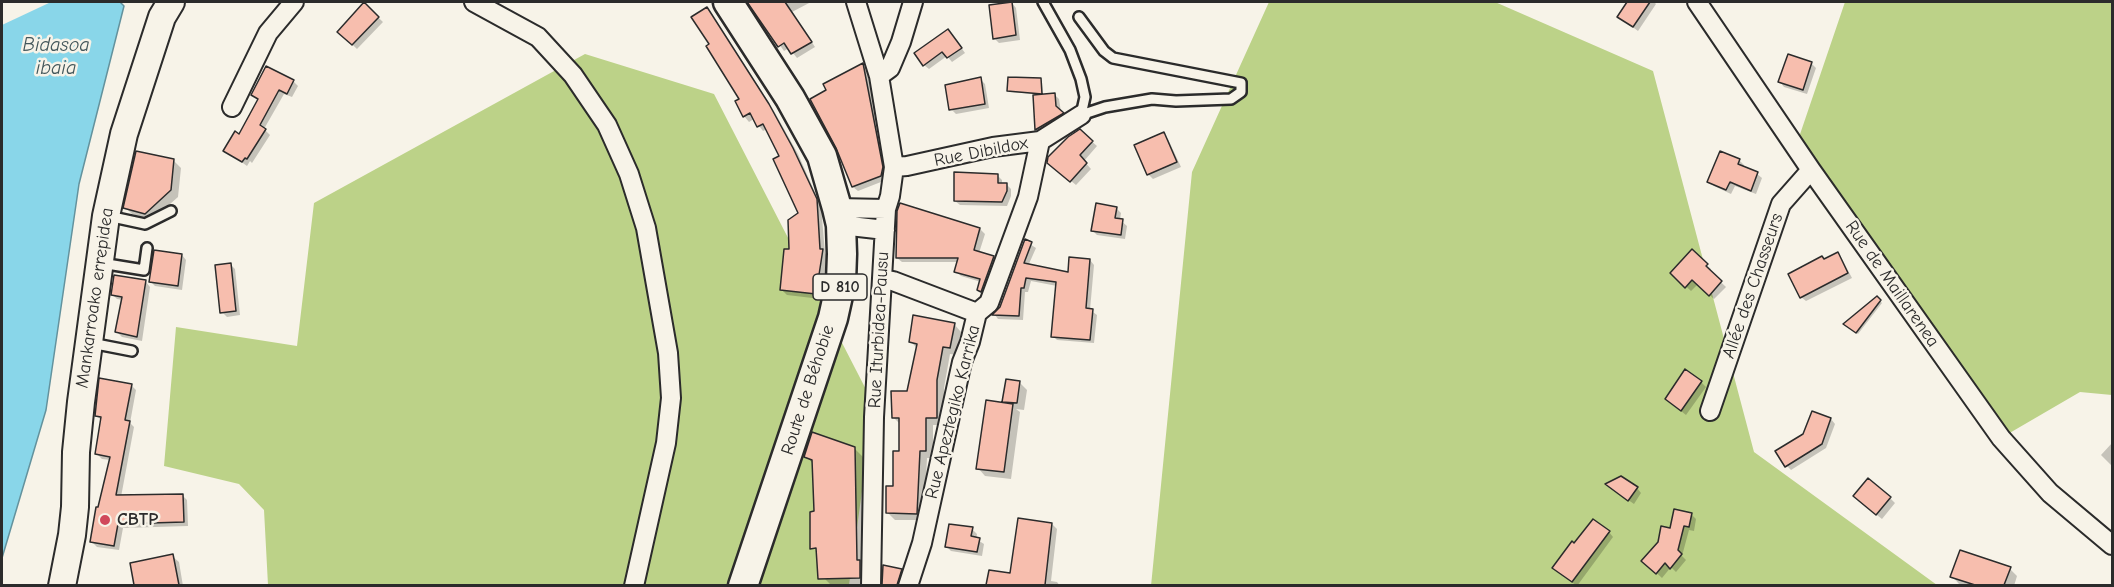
<!DOCTYPE html>
<meta charset="utf-8">
<style>
body{margin:0}
#map{position:relative;width:2114px;height:587px;overflow:hidden;background:#f7f3e8;font-family:"Comic Neue",sans-serif}
canvas{display:block}
.frame{position:absolute;inset:0;border:3px solid #2b2b2b;pointer-events:none}
</style>
<div id="map">
<canvas width="2114" height="587"></canvas>
<div class="frame"></div>
</div>
<script>
const ctx = document.querySelector('canvas').getContext('2d');
ctx.lineJoin = 'round';
function fillPath(path, color) {
  ctx.fillStyle = color;
  ctx.fill(path, 'evenodd');
}
function toPath(rows) {
  const path = new Path2D();
  for (const r of rows) {
    path.moveTo(r[0], r[1]);
    for (let i = 2; i < r.length; i += 2) path.lineTo(r[i], r[i + 1]);
  }
  return path;
}
function trace(path, color, width, dash) {
  ctx.strokeStyle = color;
  ctx.lineWidth = width;
  ctx.lineCap = dash ? 'butt' : 'round';
  ctx.setLineDash(dash || []);
  ctx.stroke(path);
}
function drawText(font, color, halo, rows, align = 'center') {
  ctx.font = font + ' "Comic Neue",sans-serif';
  ctx.lineWidth = 5;
  ctx.setLineDash([]);
  ctx.textBaseline = 'middle';
  ctx.strokeStyle = halo;
  ctx.fillStyle = color;
  for (const [text, x, y, turn = 0] of rows) {
    ctx.save();
    ctx.translate(x, y);
    ctx.rotate((+turn || 0) * Math.PI / 180);
    ctx.textAlign = isNaN(turn) ? turn : align;
    if (halo) ctx.strokeText(text, 0, 0);
    ctx.fillText(text, 0, 0);
    ctx.restore();
  }
}
fillPath(toPath([
 [1269,2,1495,2,1653,71,1754,452,1937,585,1151,586,1192,172],
 [1845,2,2112,2,2112,395,2080,392,2001,438,1796,146],
 [585,54,714,94,874,405,849,585,268,585,264,510,239,484,164,466,176,327,297,346,314,203]
]), '#bcd288');
const water = toPath([
 [2,2,120,2,124,6,79,184,46,410,2,558,2,2]
]);
fillPath(water, '#89d6e9');
trace(water, '#63929d', 1.5);
fillPath(toPath([
 [2,2,51,2,2,25]
]), '#f7f3e8');
fillPath(toPath([
 [749,2,811,2,792,12,815,47,797,58,789,48,784,51],
 [1629,2,1654,2,1656,4,1638,31,1619,17],
 [1012,3,1016,8,1020,40,999,43,994,38],
 [364,4,383,22,357,49,339,32],
 [712,14,774,111,798,154,821,206,825,253,828,256,821,299,787,295,782,290,800,214,781,156,767,129,763,131,754,119,749,122,744,116,741,99,711,45],
 [953,36,965,53,952,62,947,56,929,69,924,65],
 [1811,63,1816,68,1807,94,1784,87,1780,82],
 [863,65,867,69,887,173,886,180,858,191,853,187,838,147],
 [267,68,294,82,298,86,292,97,284,94,264,129,270,135,252,163,250,161,247,166,225,150,239,136,259,100,253,95],
 [980,79,985,84,989,108,956,114,951,109],
 [1040,80,1042,82,1043,96,1054,94,1059,99,1061,112,1067,118,1041,134,1036,130,1034,94,1010,92,1008,90],
 [1080,131,1097,146,1084,161,1091,169,1076,185,1054,167],
 [1163,134,1168,139,1181,167,1153,179,1148,174],
 [1739,160,1744,165,1743,167,1757,174,1762,178,1756,194,1735,186,1731,194,1714,186,1709,181],
 [174,161,181,168,178,197,152,220,132,214,125,207],
 [997,175,1002,180,1002,185,1007,185,1011,189,1011,196,1007,206,960,205,955,201],
 [1116,208,1121,213,1120,220,1127,226,1125,239,1097,235,1092,230],
 [980,229,985,234,979,253,994,257,998,262,983,295,979,290,981,282,961,276,956,271,958,262,902,262,897,258],
 [1025,241,1036,248,1028,266,1069,274,1090,260,1094,265,1090,310,1097,315,1094,343,1057,340,1053,336,1057,286,1031,281,1028,292,1025,292,1023,320,998,319,995,315,1001,308],
 [1692,252,1711,269,1709,271,1726,287,1714,299,1698,284,1691,291,1672,273],
 [1838,254,1842,259,1852,278,1806,301,1801,297,1825,261],
 [182,255,186,260,182,290,155,286,150,281],
 [230,264,235,269,240,315,227,317,222,312],
 [146,282,150,287,142,341,122,337,117,332,123,300,117,299,112,294],
 [1877,298,1882,303,1858,334,1845,324],
 [954,324,961,332,957,355,950,354,944,388,944,425,933,425,933,458,927,458,924,520,895,520,888,513,901,453,901,425,893,417,909,393,917,348,911,342],
 [1019,382,1027,390,1024,410,1016,409,1020,412,1011,479,985,476,978,468,1007,404,1004,401],
 [1701,382,1706,387,1686,415,1666,399],
 [131,385,136,390,130,423,134,427,121,497,182,495,187,500,188,526,123,528,119,550,97,547,92,542,111,460,102,459,97,454,101,420,96,415],
 [1813,412,1831,419,1835,424,1826,448,1791,470,1787,466,1804,435],
 [2112,443,2112,466,2101,455],
 [854,448,864,458,866,568,869,586,832,586,824,578,814,465,806,456],
 [1637,488,1641,493,1634,504,1612,489],
 [1890,498,1895,503,1882,519,1859,501],
 [1691,514,1696,519,1694,531,1689,530,1682,556,1686,560,1676,572,1671,567,1662,578,1648,565,1671,530],
 [1052,524,1057,529,1051,581,1057,582,1060,586,991,586,988,583,1011,575],
 [972,529,977,534,976,539,984,544,982,556,951,551,946,546],
 [1609,532,1613,537,1577,586,1558,572],
 [172,556,179,562,183,586,136,586,132,564],
 [884,567,901,570,906,575,902,586,884,586],
 [2010,569,2017,576,2014,586,1964,586,1959,584,1952,576]
]), '#0003');
const building = toPath([
 [364,2,379,17,352,45,337,32,364,2],
 [747,2,785,2,812,42,791,54,784,43,778,47,747,2],
 [1012,2,1016,35,993,39,989,5,1012,2],
 [1627,2,1650,2,1633,27,1617,17,1627,2],
 [707,7,769,104,793,148,817,199,820,249,823,249,816,294,780,290,784,249,789,249,788,220,798,213,773,159,779,156,763,124,757,127,750,113,743,117,735,101,739,99,706,46,709,44,691,17,707,7],
 [948,29,962,48,947,58,942,52,923,66,914,53,948,29],
 [1788,54,1812,62,1803,90,1778,82,1788,54],
 [863,63,883,167,881,176,852,187,836,148,810,99,826,90,823,84,863,63],
 [266,66,294,80,287,94,279,90,260,125,266,129,247,159,245,158,242,162,223,151,235,131,239,134,258,99,251,95,266,66],
 [981,77,985,104,949,110,945,85,981,77],
 [1008,77,1041,78,1042,94,1007,91,1008,77],
 [1055,93,1056,106,1064,113,1035,130,1033,95,1055,93],
 [1080,129,1093,141,1080,155,1087,163,1070,182,1047,163,1048,157,1068,137,1080,129],
 [1164,132,1177,162,1147,175,1134,145,1164,132],
 [136,151,174,159,171,190,145,214,123,208,136,151],
 [1720,151,1740,159,1738,164,1758,172,1751,191,1730,182,1726,190,1707,182,1720,151],
 [954,172,998,174,998,183,1007,183,1007,191,1002,202,954,201,954,172],
 [900,203,980,228,974,250,994,256,981,292,977,290,980,279,954,272,958,258,896,258,897,211,900,203],
 [1096,203,1117,207,1115,218,1123,219,1121,235,1091,231,1096,203],
 [1025,239,1032,242,1024,263,1068,272,1069,257,1090,259,1086,308,1093,309,1090,340,1051,337,1056,282,1026,278,1024,288,1021,288,1019,316,992,315,1000,307,1025,239],
 [1692,249,1708,264,1706,266,1722,281,1709,296,1692,280,1685,288,1670,273,1692,249],
 [154,250,182,254,178,286,149,282,154,250],
 [1838,252,1848,273,1800,298,1788,274,1822,256,1824,259,1838,252],
 [231,263,236,311,220,313,215,265,231,263],
 [114,275,146,280,137,337,115,332,122,297,111,295,114,275],
 [1877,296,1881,300,1856,333,1843,324,1877,296],
 [913,315,955,323,950,348,943,347,937,380,937,418,926,418,926,451,920,451,917,514,886,513,886,486,893,486,893,451,899,451,899,418,892,418,891,391,907,391,917,344,909,342,913,315],
 [1685,369,1702,381,1681,411,1665,399,1685,369],
 [99,378,132,384,125,420,130,421,116,495,183,494,184,522,118,524,114,546,90,542,96,507,98,507,110,457,95,454,101,417,95,416,99,378],
 [1006,379,1020,381,1017,403,1002,402,1006,379],
 [986,400,1013,404,1004,472,976,469,986,400],
 [1812,411,1831,418,1822,444,1785,467,1775,451,1803,434,1812,411],
 [812,432,855,447,857,560,860,560,860,578,818,579,816,548,810,549,810,512,814,511,812,460,804,457,812,432],
 [1621,476,1638,487,1628,501,1605,484,1621,476],
 [1868,478,1891,497,1876,515,1853,496,1868,478],
 [1674,509,1692,513,1689,527,1684,526,1678,550,1682,554,1670,569,1665,563,1656,574,1641,561,1658,542,1661,526,1670,528,1674,509],
 [1018,518,1052,523,1045,585,986,585,989,570,1010,573,1018,518],
 [1593,519,1610,531,1572,582,1552,568,1572,541,1574,543,1593,519],
 [949,524,973,527,971,536,980,538,977,552,945,547,949,524],
 [1960,550,2011,567,2004,585,1975,585,1950,577,1960,550],
 [173,554,179,585,134,585,130,563,173,554],
 [883,565,902,569,897,585,882,585,883,565]
]);
fillPath(building, '#f7beae');
trace(building, '#2b2b2b', 1.5);
const service = toPath([
 [1043,2,1070,50,1081,79,1085,97,1081,115],
 [1079,17,1104,51,1113,58,1241,83,1241,92,1231,99,1176,101,1152,99,1105,107,1081,115],
 [108,216,145,224,171,211],
 [101,263,144,270,147,248],
 [91,343,132,351]
]);
const minor = toPath([
 [474,2,538,37,573,75,607,125,629,174,646,228,668,353,671,398,666,443,634,586],
 [856,2,879,76,894,167,890,196,886,209,874,417,871,586],
 [1697,2,1811,170,2001,438,2050,493,2112,545],
 [879,76,890,68,901,42,913,2],
 [232,107,268,33,294,2],
 [894,167,907,166,993,147,1040,141,1081,115],
 [837,208,886,209],
 [841,225,885,230],
 [882,279,893,281,977,313],
 [1710,411,1781,204,1811,170],
 [908,586,922,543,962,362,970,342,977,313,989,303,1028,197,1040,141]
]);
const secondary = toPath([
 [62,586,72,535,75,507,76,452,81,402,106,216,124,134,162,17,171,2]
]);
const primary = toPath([
 [728,2,790,98,822,156,837,208,841,225,842,254,841,282,833,318,743,586]
]);
trace(service, '#2b2b2b', 14);
trace(minor, '#2b2b2b', 22);
trace(secondary, '#2b2b2b', 30);
trace(primary, '#2b2b2b', 33);
trace(service, '#f7f3e8', 9);
trace(minor, '#f7f3e8', 18);
trace(secondary, '#f7f3e8', 26);
trace(primary, '#f7f3e8', 28);
for (const [x, y, r, color] of [
 [105,520,6,"#d1495b"]
]) {
  const dot = new Path2D();
  dot.arc(x, y, r, 0, 2 * Math.PI);
  ctx.fillStyle = color;
  ctx.fill(dot);
  trace(dot, '#f7f3e8', 2);
}
for (const [x, y, w] of [
 [840,287,54]
]) {
  const box = new Path2D();
  box.roundRect(x - w / 2, y - 13, w, 26, 4.5);
  ctx.fillStyle = '#f7f3e8';
  ctx.fill(box);
  trace(box, '#2b2b2b', 1.5);
}
drawText('bold 16px', '#2b2b2b', null, [
 ["D 810",840,287]
]);
drawText('18px', '#2b2b2b', '#f7f3e8', [
 ["Rue Dibildox",981,152,-11],
 ["Rue de Maillarenea",1892,284,55],
 ["Allée des Chasseurs",1753,286,-71],
 ["Mankarroako errepidea",95,298,-82],
 ["Rue Iturbidea-Pausu",879,330,-87],
 ["Route de Béhobie",808,390,-72],
 ["Rue Apeztegiko Karrika",953,412,-76]
]);
drawText('bold 18px', '#2b2b2b', '#f7f3e8', [
 ["CBTP",117,520]
], 'left');
drawText('italic 20px', '#42565a', '#f7f3e8', [
 ["Bidasoa",56,45],
 ["ibaia",56,68]
]);
</script>
